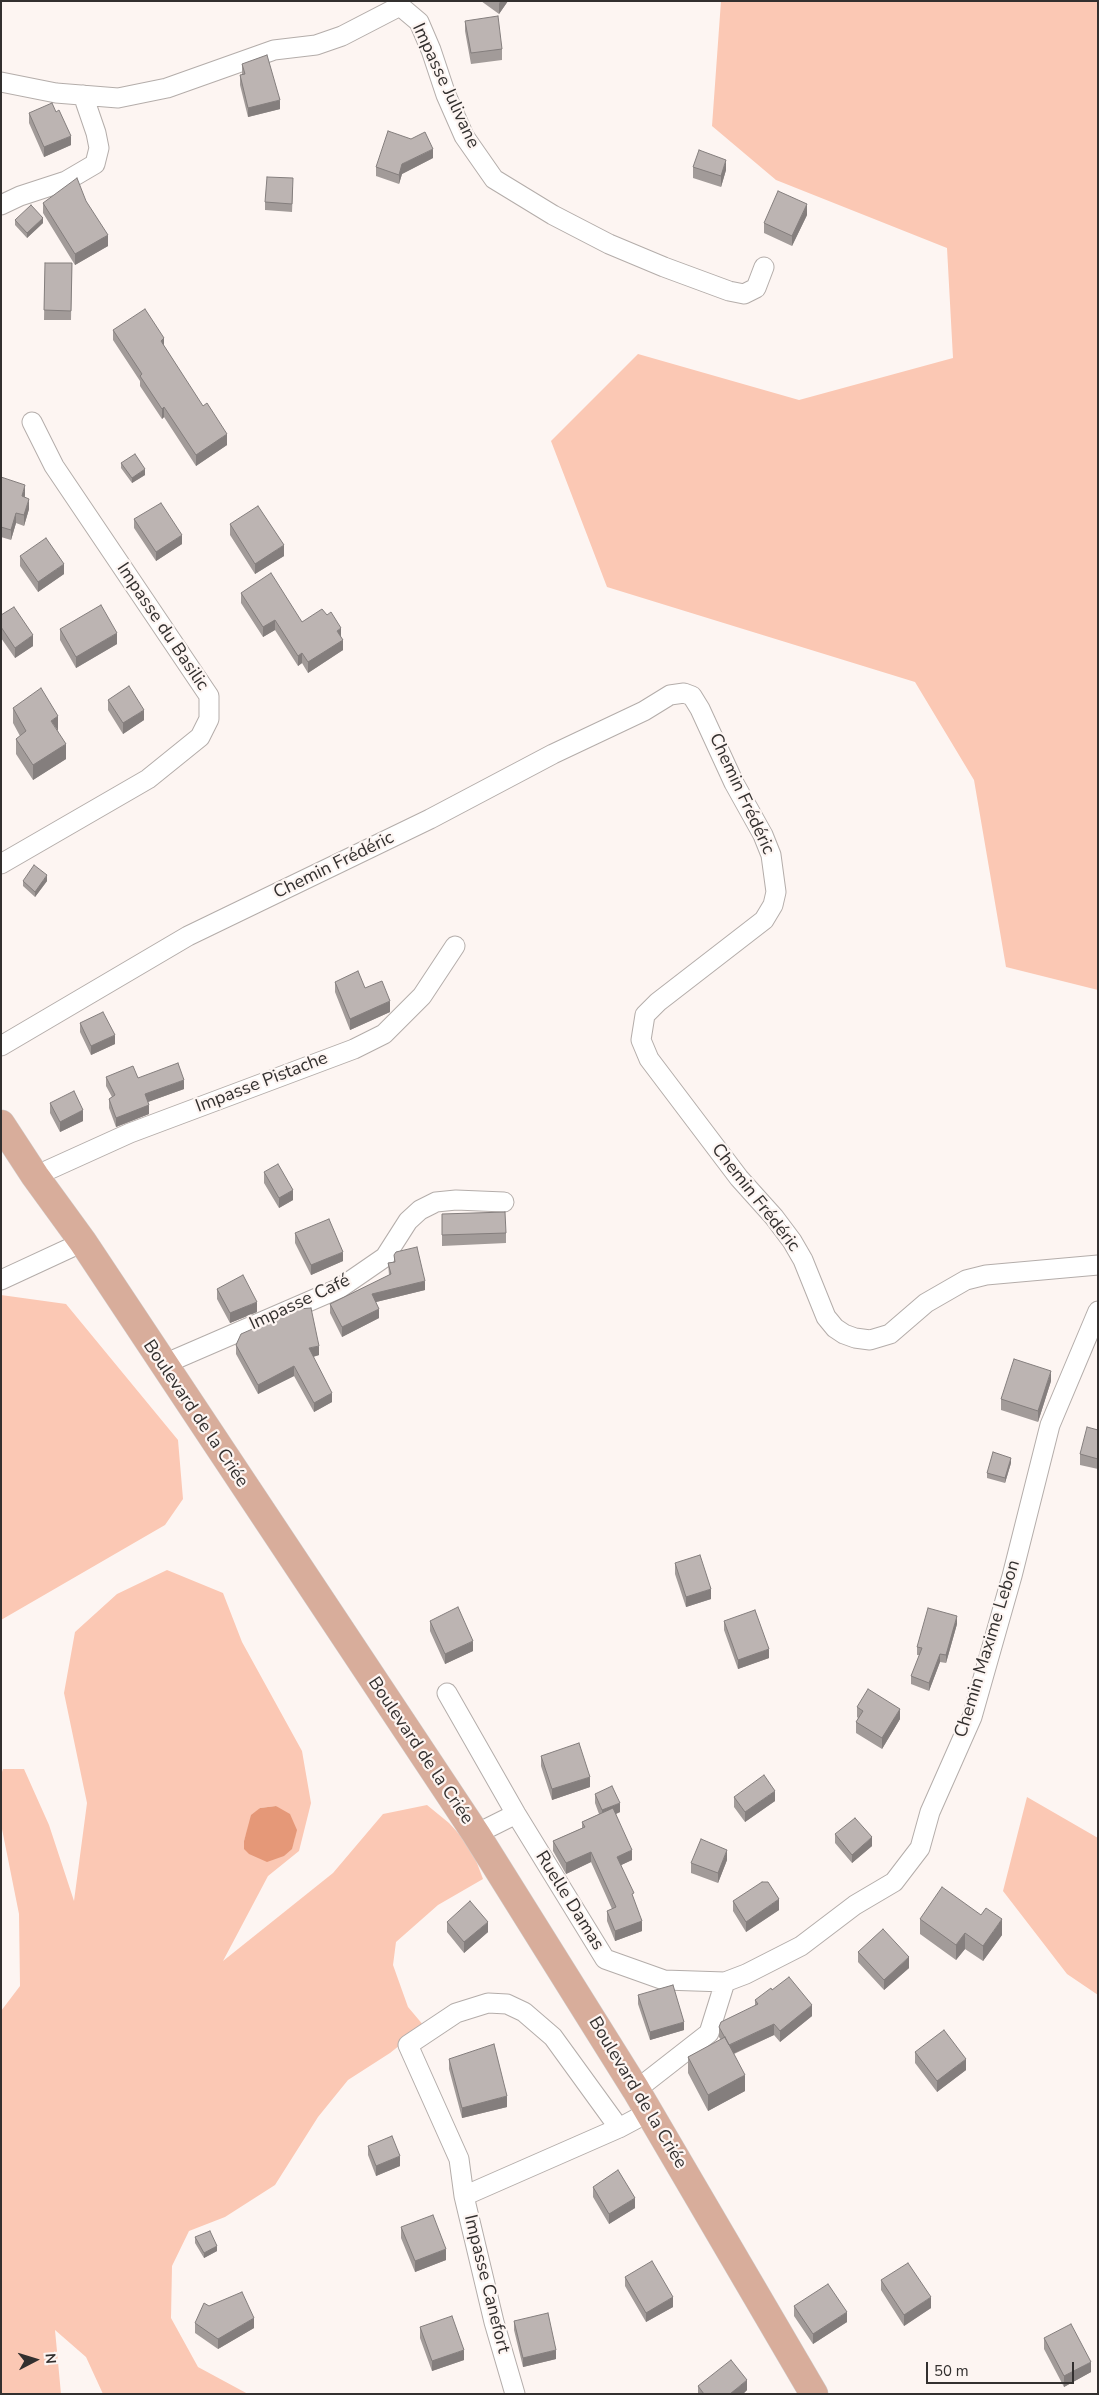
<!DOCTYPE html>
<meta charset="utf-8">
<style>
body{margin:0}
#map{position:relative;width:1099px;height:2395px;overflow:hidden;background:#fdf5f2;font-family:"Nunito Sans",sans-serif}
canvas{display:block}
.frame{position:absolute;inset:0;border:2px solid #33302f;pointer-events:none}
.north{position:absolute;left:10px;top:2335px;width:50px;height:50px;-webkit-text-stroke:4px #fdf5f2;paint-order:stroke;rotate:85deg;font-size:14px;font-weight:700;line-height:20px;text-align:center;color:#33302f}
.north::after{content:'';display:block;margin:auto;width:18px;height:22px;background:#33302f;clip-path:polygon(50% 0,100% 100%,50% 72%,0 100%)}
.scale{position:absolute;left:926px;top:2362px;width:148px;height:22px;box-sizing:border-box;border:2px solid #33302f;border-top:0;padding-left:6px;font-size:15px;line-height:18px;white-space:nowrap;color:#33302f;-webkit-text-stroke:4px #fdf5f2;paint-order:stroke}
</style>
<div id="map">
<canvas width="1099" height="2395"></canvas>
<div class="frame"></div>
<div class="north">N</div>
<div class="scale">50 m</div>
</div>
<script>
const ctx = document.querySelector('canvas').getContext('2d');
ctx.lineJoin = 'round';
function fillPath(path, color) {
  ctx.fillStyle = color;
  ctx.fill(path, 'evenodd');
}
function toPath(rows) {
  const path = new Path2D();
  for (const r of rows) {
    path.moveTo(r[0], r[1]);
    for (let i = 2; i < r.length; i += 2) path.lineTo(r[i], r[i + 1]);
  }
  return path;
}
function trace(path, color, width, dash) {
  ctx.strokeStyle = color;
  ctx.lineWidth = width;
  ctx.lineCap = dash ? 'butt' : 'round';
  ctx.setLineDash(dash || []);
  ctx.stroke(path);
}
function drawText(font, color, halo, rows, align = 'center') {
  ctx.font = font + ' "Nunito Sans",sans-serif';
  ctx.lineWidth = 4.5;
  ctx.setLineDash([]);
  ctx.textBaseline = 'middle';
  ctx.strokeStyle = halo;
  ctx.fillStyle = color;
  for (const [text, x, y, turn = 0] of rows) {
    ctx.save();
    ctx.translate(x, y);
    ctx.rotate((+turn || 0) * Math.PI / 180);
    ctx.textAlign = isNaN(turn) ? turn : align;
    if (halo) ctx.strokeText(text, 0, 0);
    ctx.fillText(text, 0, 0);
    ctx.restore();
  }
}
fillPath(toPath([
 [721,1,1098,1,1098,990,1006,967,974,780,915,682,607,587,551,441,638,354,799,400,953,358,947,248,776,180,712,126],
 [1,1295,66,1304,178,1440,183,1499,165,1525,1,1620],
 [167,1570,223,1593,242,1642,302,1751,311,1803,299,1851,268,1876,223,1961,333,1873,383,1814,427,1805,449,1823,471,1847,483,1879,438,1905,396,1942,393,1965,408,2007,424,2026,390,2053,348,2080,318,2117,275,2185,225,2217,189,2231,172,2266,171,2318,198,2367,248,2394,103,2394,86,2357,55,2330,61,2394,1,2394,1,2011,20,1986,19,1914,1,1824,1,1775,3,1769,24,1769,49,1825,74,1901,87,1803,64,1693,75,1632,117,1594],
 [276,1806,295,1834,294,1841,244,1841,252,1818,260,1808],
 [1027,1797,1098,1838,1098,1995,1067,1974,1003,1891]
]), '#fbc8b4');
fillPath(toPath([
 [276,1806,290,1814,297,1830,292,1849,284,1856,267,1862,249,1854,244,1849,244,1841,251,1815,260,1808]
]), '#e59878');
const minor = toPath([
 [1,82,56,93,118,98,167,88,274,50,316,45,342,36,400,6,419,22,431,50,446,95,464,136,494,179,553,215,609,244,664,267,729,291,744,294,756,288,764,267],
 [1,205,20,196,66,181,95,164,99,148,96,133,83,95],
 [1,864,148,779,200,737,209,719,209,696,54,466,32,422],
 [1,1046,188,936,430,819,553,754,644,711,670,695,684,693,692,696,700,709,734,783,763,835,771,855,776,892,773,905,764,920,658,1002,645,1015,641,1040,649,1059,739,1178,774,1217,792,1241,803,1260,826,1317,835,1328,844,1334,855,1338,870,1340,890,1334,926,1303,966,1280,986,1275,1098,1265],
 [35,1176,130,1133,354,1049,384,1034,422,996,455,946],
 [1,1280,83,1242],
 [162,1365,340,1288,385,1257,408,1221,420,1210,436,1202,456,1200,504,1202],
 [447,1693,516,1814,605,1959,664,1980,725,1982],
 [476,1834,516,1814],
 [636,2090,709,2033,725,1982,746,1974,801,1946,855,1905,894,1882,920,1848,930,1812,972,1717,1012,1576,1050,1425,1098,1311],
 [464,2196,459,2159,408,2045,456,2013,488,2003,507,2004,524,2012,553,2037,619,2128],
 [515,2394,494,2322,464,2196,619,2128,649,2112]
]);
const primary = toPath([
 [1,1124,35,1176,83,1242,476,1834,636,2090,814,2394]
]);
trace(minor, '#b4adaa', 21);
trace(primary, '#d2d1d1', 29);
trace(minor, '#fff', 19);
trace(primary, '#d8ad9b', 28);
fillPath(toPath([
 [481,1,508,1,499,14],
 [465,21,502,49,502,60,471,64,465,31],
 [242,64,280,109,248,117,240,85,240,75,242,75],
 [29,113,71,145,44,157,29,123],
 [433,158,402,174,399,184,376,176,376,167],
 [693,167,726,170,721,187,693,178],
 [293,187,292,212,265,210,265,202],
 [86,201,108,246,75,265,43,213,43,203],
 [807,215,792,246,764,233,764,223],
 [15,220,43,223,27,238,15,225],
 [45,263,72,263,71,320,44,320],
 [113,330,164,346,227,445,196,466,164,417,162,419,140,386,140,381,113,340],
 [121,463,145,475,132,483,121,468],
 [1,477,25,495,25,497,29,509,24,526,16,523,11,540,1,537],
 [134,519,182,544,156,561,134,528],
 [230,524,284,556,255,574,230,535],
 [20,556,64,574,38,592,20,566],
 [241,593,302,622,341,637,343,650,308,673,302,663,298,666,275,630,263,637,241,603],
 [1,615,33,646,15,658,1,638],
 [60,629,117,644,76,668,60,640],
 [108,700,144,720,123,734,108,710],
 [13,708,58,731,66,759,33,780,16,754,16,739,20,736,13,723],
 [23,881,47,881,35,897,23,886],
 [335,982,365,988,390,1012,350,1030,335,992],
 [80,1023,115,1044,91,1055,80,1032],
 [106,1077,138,1078,184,1089,148,1102,149,1114,116,1127,109,1108,109,1099,112,1097,106,1086],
 [50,1103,83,1121,60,1132,50,1113],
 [264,1172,293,1200,279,1208,264,1183],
 [442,1214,506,1233,506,1243,442,1246],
 [295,1233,343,1261,311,1275,295,1243],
 [394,1255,425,1290,376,1302,379,1318,342,1337,330,1313,330,1304,389,1275,388,1263,394,1262],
 [217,1289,257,1312,230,1323,217,1299],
 [236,1345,319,1355,313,1357,332,1402,314,1412,294,1376,258,1394,236,1354],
 [1051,1381,1038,1422,1001,1410,1001,1399],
 [1098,1430,1098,1469,1080,1465,1080,1454],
 [1011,1463,1005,1483,987,1478,987,1473],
 [675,1563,711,1599,686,1607,675,1574],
 [430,1621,473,1651,445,1664,430,1631],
 [724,1621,769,1658,738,1669,724,1630],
 [957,1624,946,1663,940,1662,929,1691,911,1684,911,1676,920,1655,917,1655,917,1647],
 [857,1707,900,1719,882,1749,856,1733,856,1722,858,1718,857,1717],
 [541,1756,590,1787,552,1800,541,1766],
 [595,1794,620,1812,616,1814,632,1860,621,1865,634,1900,642,1931,615,1941,607,1921,607,1911,612,1909,591,1862,566,1874,553,1851,553,1841,582,1828,582,1822,599,1814,595,1803],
 [734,1797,775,1801,745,1822,734,1807],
 [835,1834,872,1846,852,1863,835,1843],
 [727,1860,718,1883,691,1873,691,1863],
 [733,1901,779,1910,746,1932,733,1911],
 [920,1919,1002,1935,983,1961,965,1949,956,1960,920,1934],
 [447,1922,488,1932,464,1953,447,1932],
 [858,1952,909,1968,884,1990,858,1962],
 [772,1990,812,2016,780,2042,774,2035,734,2054,745,2091,708,2111,688,2073,688,2057,721,2040,719,2037,719,2027,755,2006,755,2000],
 [638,1995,684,2030,650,2040,638,2004],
 [915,2052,966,2070,937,2092,915,2063],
 [449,2059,507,2107,462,2118,449,2069],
 [368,2146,400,2166,376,2176,368,2155],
 [593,2187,635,2208,609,2224,593,2197],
 [401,2227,446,2260,415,2272,401,2238],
 [195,2237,217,2251,204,2258,195,2243],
 [625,2277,673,2307,646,2322,625,2286],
 [881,2280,931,2308,904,2326,881,2290],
 [794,2306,847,2322,813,2344,794,2316],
 [514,2321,556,2359,523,2367,514,2330],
 [195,2323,254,2328,218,2349,195,2333],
 [420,2327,464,2360,432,2371,420,2338],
 [1044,2338,1091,2372,1064,2387,1044,2349],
 [698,2386,747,2390,743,2394,698,2394]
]), '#a29b99');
fillPath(toPath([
 [500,1,508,1,499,14,499,4],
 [280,100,280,109,248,117,248,108],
 [71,136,71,145,44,157,44,147],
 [433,149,433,158,402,174,399,184,399,175,402,164],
 [726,160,726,170,721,187,721,176],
 [807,204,807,215,792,246,792,236],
 [43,218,43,223,27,238,27,233],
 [108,235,108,246,75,265,75,254],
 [164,338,164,349,161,341],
 [164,407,164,417,162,419,162,409],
 [227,434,227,445,196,466,196,455],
 [145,469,145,475,132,483,132,478],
 [25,485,25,495,22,506,22,496],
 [29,499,29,509,24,526,24,515],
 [16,513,16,523,11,540,11,530],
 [182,535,182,544,156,561,156,552],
 [284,545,284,556,255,574,255,564],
 [64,564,64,574,38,592,38,582],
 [275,620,275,630,263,637,263,627],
 [341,628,341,638,337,631],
 [117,633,117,644,76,668,76,657],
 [33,635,33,646,15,658,15,648],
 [343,640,343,650,308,673,308,662],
 [302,653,302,663,298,666,298,656],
 [144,710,144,720,123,734,123,723],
 [58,716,58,731,51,721],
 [66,744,66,759,33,780,33,765],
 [47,875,47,881,35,897,35,892],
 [390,1001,390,1012,350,1030,350,1019],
 [115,1035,115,1044,91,1055,91,1046],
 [184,1080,184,1089,145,1103,145,1094],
 [149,1105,149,1114,116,1127,116,1118],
 [83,1110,83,1121,60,1132,60,1122],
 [293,1190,293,1200,279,1208,279,1198],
 [343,1252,343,1261,311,1275,311,1265],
 [425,1281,425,1290,372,1303,372,1294],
 [257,1302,257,1312,230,1323,230,1313],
 [379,1309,379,1318,342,1337,342,1327],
 [319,1346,319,1355,309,1358,309,1348],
 [294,1366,294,1376,258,1394,258,1385],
 [1051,1371,1051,1381,1038,1422,1038,1411],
 [332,1393,332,1402,314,1412,314,1403],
 [1011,1458,1011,1463,1005,1483,1005,1478],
 [711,1589,711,1599,686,1607,686,1597],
 [957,1616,957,1624,946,1663,946,1655],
 [473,1641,473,1651,445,1664,445,1654],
 [769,1649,769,1658,738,1669,738,1660],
 [940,1654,940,1662,929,1691,929,1683],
 [900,1709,900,1719,882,1749,882,1738],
 [590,1777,590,1787,552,1800,552,1789],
 [775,1791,775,1801,745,1822,745,1812],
 [620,1803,620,1812,602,1820,602,1810],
 [872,1837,872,1846,852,1863,852,1855],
 [632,1850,632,1860,617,1867,617,1857],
 [727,1850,727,1860,718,1883,718,1873],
 [591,1852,591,1862,566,1874,566,1863],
 [779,1899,779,1910,746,1932,746,1922],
 [1002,1919,1002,1935,983,1961,983,1946],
 [642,1921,642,1931,615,1941,615,1931],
 [488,1922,488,1932,464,1953,464,1942],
 [965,1933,965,1949,956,1960,956,1945],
 [909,1957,909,1968,884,1990,884,1980],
 [812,2005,812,2016,780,2042,780,2031],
 [684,2022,684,2030,650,2040,650,2032],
 [774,2024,774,2035,728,2056,728,2046],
 [966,2059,966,2070,937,2092,937,2081],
 [745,2075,745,2091,708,2111,708,2095],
 [507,2096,507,2107,462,2118,462,2108],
 [400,2156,400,2166,376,2176,376,2166],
 [635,2198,635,2208,609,2224,609,2214],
 [217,2246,217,2251,204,2258,204,2253],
 [446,2249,446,2260,415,2272,415,2261],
 [673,2297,673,2307,646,2322,646,2313],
 [931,2297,931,2308,904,2326,904,2315],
 [847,2312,847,2322,813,2344,813,2334],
 [254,2318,254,2328,218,2349,218,2339],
 [464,2350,464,2360,432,2371,432,2361],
 [556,2350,556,2359,523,2367,523,2358],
 [1091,2362,1091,2372,1064,2387,1064,2376],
 [747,2380,747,2390,743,2394,730,2394]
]), '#847e7d');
const building = toPath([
 [498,16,502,49,471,53,465,21,498,16],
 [267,55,280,100,248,108,240,75,245,74,242,64,267,55],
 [52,103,56,112,59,110,71,136,44,147,29,113,52,103],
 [388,131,411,139,425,132,433,149,402,164,399,175,376,167,388,131],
 [699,150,726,160,721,176,693,167,699,150],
 [267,177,293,178,292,204,265,202,267,177],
 [77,178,86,201,108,235,75,254,43,203,77,178],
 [778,191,807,204,792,236,764,223,778,191],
 [31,205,43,218,27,233,15,220,31,205],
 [45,263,72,263,71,311,44,310,45,263],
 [145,309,164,338,161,341,203,406,207,403,227,434,196,455,164,407,162,409,140,376,142,374,113,330,145,309],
 [135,454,145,469,132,478,121,463,135,454],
 [1,477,25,485,22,496,29,499,24,515,16,513,11,530,1,527,1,477],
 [161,503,182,535,156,552,134,519,161,503],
 [258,506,284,545,255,564,230,524,258,506],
 [46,538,64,564,38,582,20,556,46,538],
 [271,573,302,622,322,609,327,615,331,612,341,628,337,631,343,640,308,662,302,653,298,656,275,620,263,627,241,593,271,573],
 [101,605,117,633,76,657,60,629,101,605],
 [14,607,33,635,15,648,1,627,1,615,14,607],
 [129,686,144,710,123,723,108,700,129,686],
 [41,688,58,716,51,721,66,744,33,765,16,739,26,731,13,708,41,688],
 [34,865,47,875,35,892,23,881,34,865],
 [358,971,365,988,382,981,390,1001,350,1019,335,982,358,971],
 [103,1012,115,1035,91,1046,80,1023,103,1012],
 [178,1063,184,1080,145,1094,149,1105,116,1118,109,1099,115,1095,106,1077,133,1066,138,1078,178,1063],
 [74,1091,83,1110,60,1122,50,1103,74,1091],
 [278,1164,293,1190,279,1198,264,1172,278,1164],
 [505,1212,506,1233,442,1235,442,1214,505,1212],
 [329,1219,343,1252,311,1265,295,1233,329,1219],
 [417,1247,425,1281,372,1294,379,1309,342,1327,330,1304,391,1274,388,1263,395,1262,394,1255,396,1252,417,1247],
 [243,1275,257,1302,230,1313,217,1289,243,1275],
 [311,1308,319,1346,309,1348,332,1393,314,1403,294,1366,258,1385,236,1345,241,1334,298,1309,311,1308],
 [1014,1359,1051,1371,1038,1411,1001,1399,1014,1359],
 [1087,1427,1098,1430,1098,1459,1080,1454,1087,1427],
 [993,1452,1011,1458,1005,1478,987,1473,993,1452],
 [700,1555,711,1589,686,1597,675,1563,700,1555],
 [458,1607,473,1641,445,1654,430,1621,458,1607],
 [928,1608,957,1616,946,1655,940,1654,929,1683,911,1676,922,1648,917,1647,928,1608],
 [755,1610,769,1649,738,1660,724,1621,755,1610],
 [868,1689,900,1709,882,1738,856,1722,863,1711,857,1707,868,1689],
 [579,1743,590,1777,552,1789,541,1756,579,1743],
 [764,1775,775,1791,745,1812,734,1797,764,1775],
 [612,1786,620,1803,602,1810,595,1794,612,1786],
 [613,1808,632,1850,617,1857,634,1893,632,1894,642,1921,615,1931,607,1911,616,1907,591,1852,566,1863,553,1841,585,1827,582,1822,613,1808],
 [855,1818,872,1837,852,1855,835,1834,855,1818],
 [701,1839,727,1850,718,1873,691,1863,701,1839],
 [762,1882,768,1882,779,1899,746,1922,733,1901,762,1882],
 [942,1887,981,1915,986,1908,1002,1919,983,1946,965,1933,956,1945,920,1919,942,1887],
 [470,1901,488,1922,464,1942,447,1922,470,1901],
 [883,1929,909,1957,884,1980,858,1952,883,1929],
 [789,1977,812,2005,780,2031,774,2024,729,2045,719,2027,721,2022,758,2004,755,2000,771,1988,772,1990,789,1977],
 [673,1985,684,2022,650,2032,638,1995,673,1985],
 [944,2030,966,2059,937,2081,915,2052,944,2030],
 [725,2037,745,2075,708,2095,688,2057,725,2037],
 [494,2044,507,2096,462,2108,449,2059,494,2044],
 [392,2136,400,2156,376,2166,368,2146,392,2136],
 [618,2170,635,2198,609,2214,593,2187,618,2170],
 [433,2215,446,2249,415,2261,401,2227,433,2215],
 [210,2231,217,2246,204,2253,195,2237,210,2231],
 [652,2261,673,2297,646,2313,625,2277,652,2261],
 [908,2263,931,2297,904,2315,881,2280,908,2263],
 [828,2284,847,2312,813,2334,794,2306,828,2284],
 [242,2292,254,2318,218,2339,195,2323,204,2303,209,2306,242,2292],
 [548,2313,556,2350,523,2358,514,2321,548,2313],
 [452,2316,464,2350,432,2361,420,2327,452,2316],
 [1071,2324,1091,2362,1064,2376,1044,2338,1071,2324],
 [731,2360,747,2380,730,2394,704,2394,698,2386,731,2360]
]);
fillPath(building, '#bcb4b2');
trace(building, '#847e7d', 1);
drawText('18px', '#33302f', '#fdf5f2', [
 ["Impasse Julivane",445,86,65],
 ["Impasse du Basilic",162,627,56],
 ["Chemin Frédéric",741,794,65],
 ["Chemin Frédéric",334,866,-26],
 ["Impasse Pistache",262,1083,-21],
 ["Chemin Frédéric",755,1198,52],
 ["Impasse Café",300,1303,-25],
 ["Boulevard de la Criée",195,1414,56],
 ["Chemin Maxime Lebon",988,1649,-73],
 ["Boulevard de la Criée",420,1751,56],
 ["Ruelle Damas",569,1901,58],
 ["Boulevard de la Criée",637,2093,59],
 ["Impasse Canefort",486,2284,76]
]);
</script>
